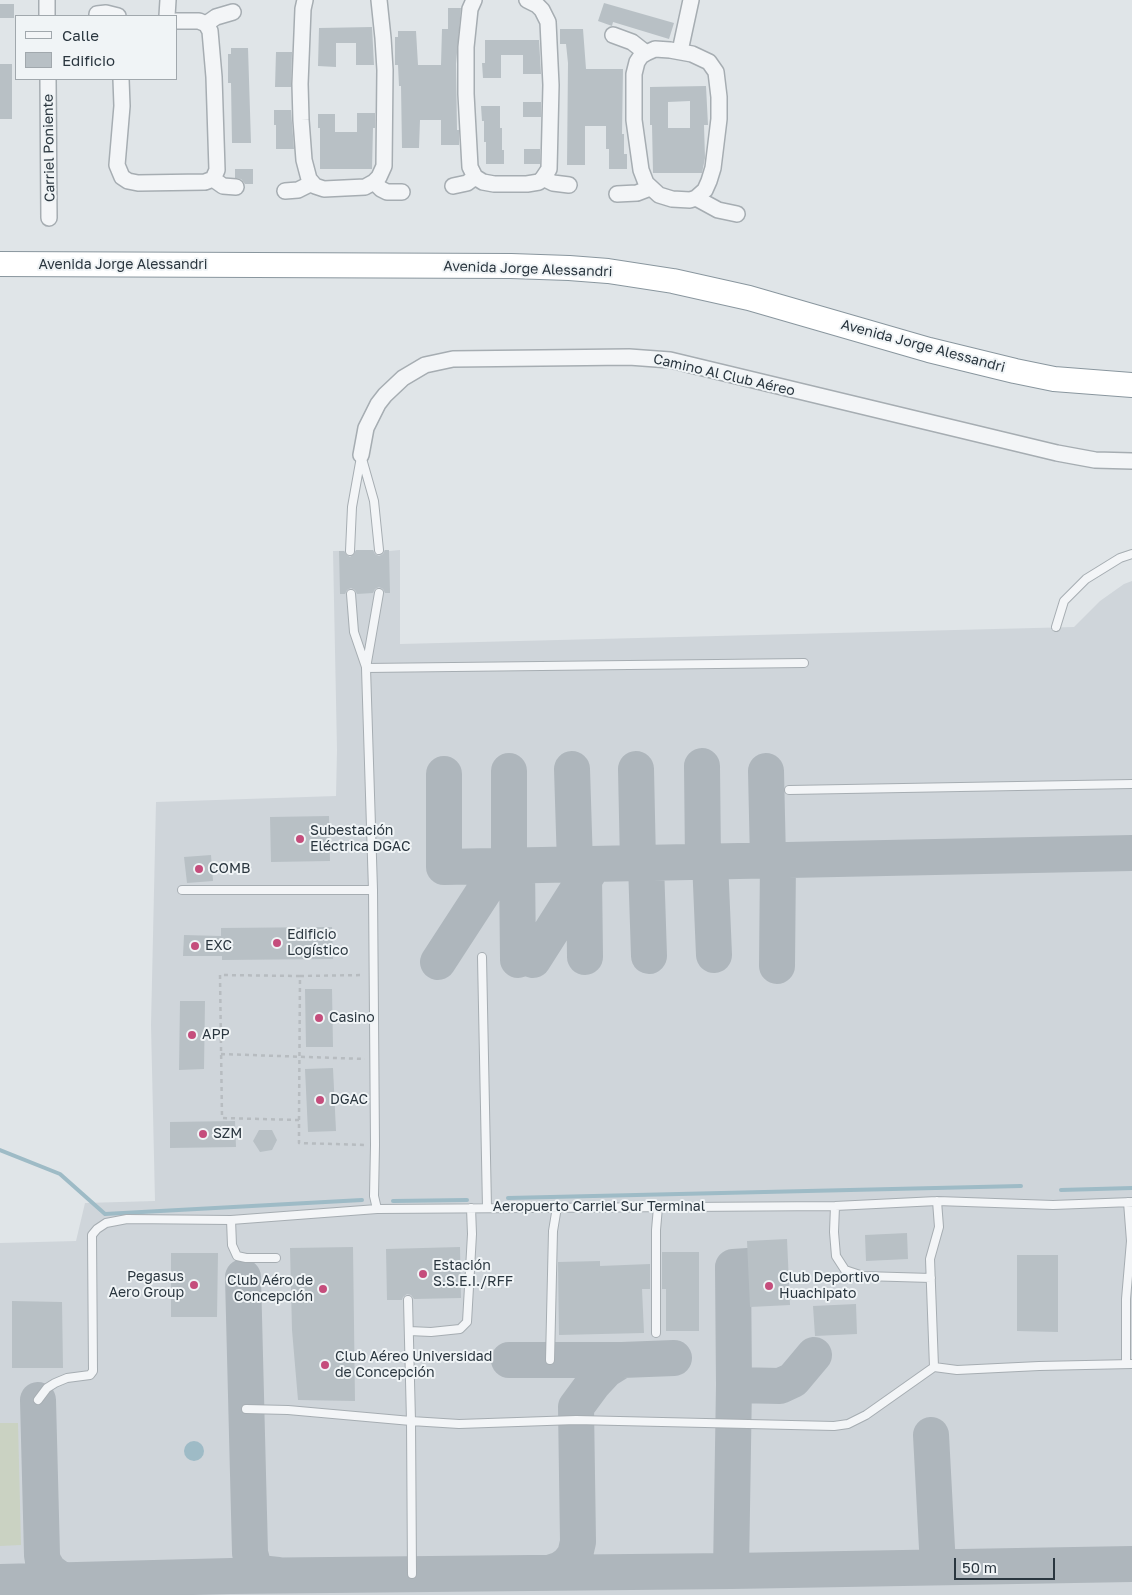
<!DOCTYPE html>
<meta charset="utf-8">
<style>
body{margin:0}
#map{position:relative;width:1132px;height:1595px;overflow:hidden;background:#e0e5e8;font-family:"Golos Text",sans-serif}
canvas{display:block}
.legend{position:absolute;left:15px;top:15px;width:162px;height:65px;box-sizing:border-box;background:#f0f4f6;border:1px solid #a1a8ad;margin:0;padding:6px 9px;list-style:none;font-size:15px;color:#2a363f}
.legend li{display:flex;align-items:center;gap:10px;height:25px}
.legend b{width:25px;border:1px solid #a1a8ad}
.scale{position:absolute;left:954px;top:1558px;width:101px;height:22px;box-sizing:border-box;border:2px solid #2a363f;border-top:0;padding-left:6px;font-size:15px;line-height:18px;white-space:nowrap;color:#2a363f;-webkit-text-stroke:4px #f0f4f6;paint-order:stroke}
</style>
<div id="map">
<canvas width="1132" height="1595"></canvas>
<ul class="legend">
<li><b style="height:6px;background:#f3f5f7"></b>Calle</li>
<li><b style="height:14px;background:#b8c0c5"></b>Edificio</li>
</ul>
<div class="scale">50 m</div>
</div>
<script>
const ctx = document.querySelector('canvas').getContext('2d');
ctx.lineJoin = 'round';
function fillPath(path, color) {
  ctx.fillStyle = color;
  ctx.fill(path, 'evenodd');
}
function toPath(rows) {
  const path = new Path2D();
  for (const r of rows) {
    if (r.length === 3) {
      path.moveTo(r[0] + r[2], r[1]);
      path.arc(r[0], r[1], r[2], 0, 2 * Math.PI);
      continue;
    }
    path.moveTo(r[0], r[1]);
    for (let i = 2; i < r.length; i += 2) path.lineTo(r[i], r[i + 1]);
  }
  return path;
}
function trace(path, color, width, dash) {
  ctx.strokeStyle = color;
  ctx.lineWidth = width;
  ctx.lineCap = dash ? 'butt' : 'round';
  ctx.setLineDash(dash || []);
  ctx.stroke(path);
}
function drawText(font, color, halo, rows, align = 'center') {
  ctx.font = font + ' "Golos Text",sans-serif';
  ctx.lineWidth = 4;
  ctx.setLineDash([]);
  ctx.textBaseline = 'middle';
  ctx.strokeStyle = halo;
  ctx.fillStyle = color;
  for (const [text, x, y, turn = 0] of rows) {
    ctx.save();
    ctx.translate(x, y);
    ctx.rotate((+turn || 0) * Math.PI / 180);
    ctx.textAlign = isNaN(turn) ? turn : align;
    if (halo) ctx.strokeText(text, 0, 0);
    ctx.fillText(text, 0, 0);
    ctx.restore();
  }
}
fillPath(toPath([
 [389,550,389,551,400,550,400,644,1074,627,1100,601,1124,584,1132,581,1132,1595,0,1595,0,1243,76,1241,85,1203,155,1201,151,1025,156,802,336,796,337,750,333,551]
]), '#cfd5da');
fillPath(toPath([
 [0,1423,18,1423,21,1545,0,1546]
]), '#cad2c2');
fillPath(toPath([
 [194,1451,10]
]), '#9ebbc6');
trace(toPath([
 [0,1150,60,1174,105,1214,362,1200],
 [1061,1190,1132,1188],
 [508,1198,1021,1186],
 [393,1201,467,1200]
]), '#9ebbc6', 4);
trace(toPath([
 [702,766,703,862],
 [572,769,575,865],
 [636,769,638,863],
 [509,771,509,865],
 [766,771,768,860],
 [444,774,444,867,1132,853],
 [710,861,714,955],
 [646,864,649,956],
 [517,865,518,960],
 [584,876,585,957],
 [533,960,594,864],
 [438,962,501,865],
 [777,966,778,861],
 [243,1277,250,1553,254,1568,259,1573,278,1575],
 [509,1360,622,1360],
 [734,1385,780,1386,793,1380,814,1355],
 [38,1400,42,1555,43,1561,49,1571,60,1579,66,1580],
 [931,1435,938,1567],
 [731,1571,734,1385,733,1267,748,1266],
 [549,1573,561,1569,568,1564,575,1555,578,1542,576,1407,593,1384,606,1370,622,1360,674,1358],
 [0,1582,231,1576,731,1571,1132,1564]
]), '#aeb6bc', 36);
fillPath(toPath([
 [604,3,674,23,669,39,613,22,612,26,598,21],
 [0,4,14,4,14,18,0,18],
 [448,8,461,8,456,64,457,130,459,130,459,145,441,145,441,120,420,120,419,148,402,148,401,86,399,86,398,65,395,65,395,37,398,37,398,31,416,31,418,65,441,65,442,29,448,29],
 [372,27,374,65,356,65,356,43,336,43,336,67,318,66,319,28],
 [560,29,583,29,586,69,623,69,622,134,624,134,624,154,627,154,627,169,609,169,609,149,606,149,606,126,585,126,585,165,567,165,568,63,566,44,560,44],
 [485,40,539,40,541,74,523,74,523,55,501,55,501,78,483,78,482,63,485,63],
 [231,48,248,48,251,143,232,143,231,83,228,83,228,54,231,54],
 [276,52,292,52,291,87,275,87],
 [0,64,12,64,12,119,0,119],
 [706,86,708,125,704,125,705,158,702,173,653,173,652,125,650,125,650,87],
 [690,101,690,128,668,128,668,102],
 [523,102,541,102,541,117,523,117],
 [481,106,500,106,500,128,502,128,502,150,504,150,504,164,486,164,486,142,484,142,484,121,482,121],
 [274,110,291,110,294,149,276,149,276,125,274,125],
 [357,113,375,113,375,128,373,128,372,169,320,169,320,128,318,128,318,114,335,114,335,132,357,132],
 [524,149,540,149,540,164,524,164],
 [235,169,253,169,253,184,245,184,241,179,235,178],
 [356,550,373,550,375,554,379,556,383,554,385,550,389,550,390,593,385,593,383,589,379,587,375,589,373,593,357,594,355,590,351,588,347,590,345,594,340,594,339,551,344,551,347,555,350,557,354,554],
 [329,816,330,861,271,862,270,817],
 [211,855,213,881,187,883,184,857],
 [332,927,333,959,222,960,222,956,183,956,184,935,221,936,221,928],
 [305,989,332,989,333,1047,306,1047],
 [180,1001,205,1001,204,1069,179,1070],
 [333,1068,336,1131,308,1132,305,1069],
 [235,1121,236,1147,170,1148,170,1122],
 [259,1130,272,1130,277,1140,272,1150,260,1152,253,1141],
 [907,1233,908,1259,866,1261,865,1235],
 [787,1239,790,1305,750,1307,747,1241],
 [353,1247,355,1401,298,1400,292,1330,290,1248],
 [460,1247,461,1298,414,1299,411,1295,407,1294,403,1297,402,1300,387,1300,386,1249],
 [662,1252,699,1252,699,1331,666,1331,666,1289,662,1289],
 [171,1253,218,1253,217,1317,171,1317],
 [1017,1255,1058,1255,1058,1332,1017,1331],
 [600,1261,600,1266,650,1264,650,1289,642,1289,644,1333,559,1335,558,1262],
 [12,1301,62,1302,63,1368,12,1368],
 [856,1304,857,1334,815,1336,813,1306]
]), '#b8c0c5');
const service = toPath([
 [361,455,374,501,379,550],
 [350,551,352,507,361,457],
 [351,594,354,632,366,667],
 [1056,627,1064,601,1086,579,1120,558,1132,554],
 [366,668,804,663],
 [789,790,1132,784],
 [182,890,373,890,375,1145,374,1196,377,1209],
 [373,890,366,668,379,593],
 [482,957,487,1208],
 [835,1206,834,1232,836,1256,845,1270,863,1276,931,1278],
 [231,1220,232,1245,237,1256,246,1258,276,1258],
 [408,1300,411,1421,412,1574],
 [409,1331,431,1332,460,1329,467,1322,472,1234,471,1208],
 [656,1333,656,1230,658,1207],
 [550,1360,553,1231,557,1207],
 [1126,1363,1126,1299,1131,1241,1128,1202],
 [934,1367,930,1259,939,1227,937,1201],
 [38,1400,47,1388,55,1383,67,1378,90,1375,93,1371,92,1235,97,1229,106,1223,127,1219,231,1220,377,1209,835,1206,937,1201,1053,1205,1132,1202],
 [246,1409,288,1410,411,1421,459,1424,576,1420,834,1426,848,1424,866,1415,934,1367,957,1370,1039,1366,1132,1364]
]);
const minor = toPath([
 [47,0,47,16],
 [305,0,303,9,300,84,301,120,304,160,309,179,315,186,324,189,365,187,374,182,379,177,384,166,385,70,383,38,379,0],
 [474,0,470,9,466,47,466,94,470,167,475,177,483,182,494,184,527,184,539,182,543,178,549,169,551,85,548,22,542,10,537,5,527,0],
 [97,14,106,13,118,16],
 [167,16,168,0],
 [206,24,216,17,233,12],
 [613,35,632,42,646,53],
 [655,49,670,50,692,54,709,62,716,72,719,97,719,119,713,168,709,181,705,190,696,198,690,200,672,199,659,195,646,183,641,170,634,120,634,74,637,62,641,56,646,53,655,49],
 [680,51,691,0],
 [48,79,49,218],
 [121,79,122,106,117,165,122,177,128,181,138,183,205,182,213,179,217,170,214,77,210,31,206,24,199,21,176,21],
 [543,178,553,183,569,185],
 [213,179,223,186,236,187],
 [374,182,381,189,387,192,402,192],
 [453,186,467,183,475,177],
 [285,191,298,190,312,183],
 [617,194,637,193,650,188],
 [696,198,718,210,737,214],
 [361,455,366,428,378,404,385,395,403,378,425,365,453,359,629,357,670,360,1057,453,1095,460,1132,461]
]);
const trunk = toPath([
 [0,264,511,266,569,268,608,271,673,281,749,298,929,350,1015,371,1054,379,1132,385]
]);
trace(service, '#a6adb2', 10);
trace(minor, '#a6adb2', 18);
trace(trunk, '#89969e', 26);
trace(toPath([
 [300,976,364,975],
 [221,1054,365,1059],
 [299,1120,222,1118,220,975,300,976,299,1120,299,1143,366,1145]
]), '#b7bcc0', 2.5, [4, 4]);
trace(service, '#f3f5f7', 8);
trace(minor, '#f3f5f7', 15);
trace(trunk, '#fff', 24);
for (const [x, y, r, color] of [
 [300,839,5,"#c54d7c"],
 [199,869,5,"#c54d7c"],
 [277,943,5,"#c54d7c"],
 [195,946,5,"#c54d7c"],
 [319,1018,5,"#c54d7c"],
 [192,1035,5,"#c54d7c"],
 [320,1100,5,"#c54d7c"],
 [203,1134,5,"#c54d7c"],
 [423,1274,5,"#c54d7c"],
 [194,1285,5,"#c54d7c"],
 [769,1286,5,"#c54d7c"],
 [323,1289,5,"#c54d7c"],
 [325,1365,5,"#c54d7c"]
]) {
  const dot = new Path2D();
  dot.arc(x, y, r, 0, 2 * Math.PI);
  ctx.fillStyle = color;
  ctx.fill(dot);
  trace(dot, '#f0f4f6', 2);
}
drawText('14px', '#2a363f', '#f0f4f6', [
 ["Carriel Poniente",49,148,-91],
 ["Avenida Jorge Alessandri",123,265],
 ["Avenida Jorge Alessandri",528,269,2],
 ["Avenida Jorge Alessandri",923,346,15],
 ["Camino Al Club Aéreo",724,375,13],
 ["Aeropuerto Carriel Sur Terminal",599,1207]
]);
drawText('14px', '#2a363f', '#f0f4f6', [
 ["Subestación",310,831],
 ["Eléctrica DGAC",310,847],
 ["COMB",209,869],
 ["Edificio",287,935],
 ["Logístico",287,951],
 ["EXC",205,946],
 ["Casino",329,1018],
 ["APP",202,1035],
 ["DGAC",330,1100],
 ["SZM",213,1134],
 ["Estación",433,1266],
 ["S.S.E.I./RFF",433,1282],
 ["Pegasus",184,1277,"right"],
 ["Aero Group",184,1293,"right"],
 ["Club Deportivo",779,1278],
 ["Huachipato",779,1294],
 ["Club Aéro de",313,1281,"right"],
 ["Concepción",313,1297,"right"],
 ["Club Aéreo Universidad",335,1357],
 ["de Concepción",335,1373]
], 'left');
</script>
